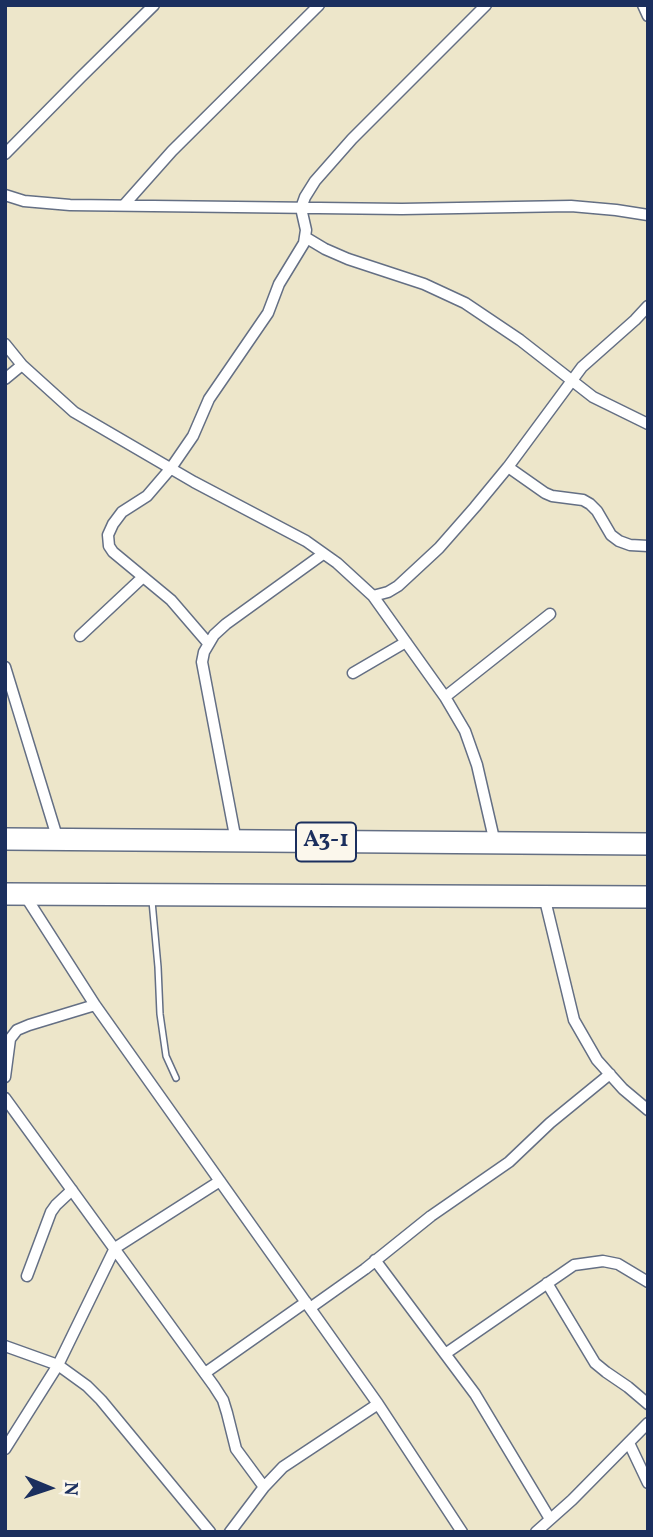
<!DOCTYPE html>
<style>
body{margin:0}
#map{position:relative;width:653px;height:1537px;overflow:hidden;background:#ede6ca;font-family:Vollkorn,serif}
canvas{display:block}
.frame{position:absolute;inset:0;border:7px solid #1b2f5e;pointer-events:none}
.north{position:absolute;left:14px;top:1453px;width:70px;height:70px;-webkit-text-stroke:5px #fbf7ec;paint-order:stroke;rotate:92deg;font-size:19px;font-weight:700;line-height:28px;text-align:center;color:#1b2f5e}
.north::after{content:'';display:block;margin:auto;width:24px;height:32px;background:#1b2f5e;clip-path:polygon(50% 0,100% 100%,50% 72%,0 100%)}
</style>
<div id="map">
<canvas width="653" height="1537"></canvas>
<div class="frame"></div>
<div class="north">N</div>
</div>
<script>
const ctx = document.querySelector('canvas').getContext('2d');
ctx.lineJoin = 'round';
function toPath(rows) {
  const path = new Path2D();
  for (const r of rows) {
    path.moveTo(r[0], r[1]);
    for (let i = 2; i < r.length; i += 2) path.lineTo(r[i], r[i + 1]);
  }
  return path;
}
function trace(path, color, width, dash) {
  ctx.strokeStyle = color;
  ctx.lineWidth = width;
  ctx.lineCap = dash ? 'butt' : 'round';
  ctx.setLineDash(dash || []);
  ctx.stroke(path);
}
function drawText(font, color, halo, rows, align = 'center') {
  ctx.font = font + ' Vollkorn,serif';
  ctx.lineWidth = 6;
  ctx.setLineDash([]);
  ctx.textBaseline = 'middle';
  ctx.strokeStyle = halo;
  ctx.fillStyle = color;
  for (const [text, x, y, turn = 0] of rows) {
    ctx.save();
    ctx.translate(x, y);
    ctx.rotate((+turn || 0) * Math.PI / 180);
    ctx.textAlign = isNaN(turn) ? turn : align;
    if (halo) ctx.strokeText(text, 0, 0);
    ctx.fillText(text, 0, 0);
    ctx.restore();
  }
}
const lane = toPath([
 [152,901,158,967,160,1014,166,1056,176,1078]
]);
const street = toPath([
 [643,5,648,16],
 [5,154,81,77,154,5],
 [5,195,24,201,70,205,402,209,571,206,616,210,648,215],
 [124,205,172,151,319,5],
 [305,237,325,249,348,259,424,284,465,303,520,340,593,397,648,424],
 [5,344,22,365,74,412,194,482,306,541,337,563,373,596,445,697,465,731,477,765,495,843],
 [5,379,22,365],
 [508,467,545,493,552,496,583,500,590,504,597,511,611,535,619,541,630,545,648,546],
 [373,596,388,592,398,586,439,548,475,507,508,467,582,367,635,320,648,306],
 [80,636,143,577],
 [208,643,171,600,113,552,109,546,108,535,113,524,122,512,147,496,171,468,193,436,209,399,268,313,279,284,304,243,306,230,301,208,305,197,315,181,352,139,486,5],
 [5,667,58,840],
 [353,673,406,642],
 [445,697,550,614],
 [236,841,202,662,204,652,214,635,226,624,323,554],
 [24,894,95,1005,378,1404,462,1532],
 [544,896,574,1020,597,1060,623,1089,648,1110],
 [5,1077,10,1039,17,1030,29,1025,95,1005],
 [5,1098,214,1386,223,1400,227,1413,236,1449,264,1487],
 [375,1260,475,1394,550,1519],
 [27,1276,51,1212,56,1205,72,1190],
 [547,1283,595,1363,606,1372,628,1387,648,1404],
 [310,1308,365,1269,431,1216,509,1162,550,1123,610,1074],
 [5,1346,58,1365,87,1386,101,1400,210,1532],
 [445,1354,574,1265,603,1261,618,1264,648,1282],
 [205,1373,306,1302],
 [629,1443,648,1483],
 [5,1449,58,1365,115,1248,220,1181],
 [230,1532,264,1487,283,1467,378,1404],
 [536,1532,572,1500,648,1423]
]);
const highway = toPath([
 [5,839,648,844],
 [5,894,648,897]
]);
trace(lane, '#646f84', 8);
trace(street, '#646f84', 13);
trace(highway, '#646f84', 24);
trace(lane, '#fff', 5);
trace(street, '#fff', 10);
trace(highway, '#fff', 21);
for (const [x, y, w] of [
 [326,842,60]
]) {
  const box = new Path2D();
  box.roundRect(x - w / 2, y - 19.5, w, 39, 5);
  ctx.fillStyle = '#fbf7ec';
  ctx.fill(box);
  trace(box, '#1b2f5e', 2);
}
drawText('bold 23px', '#1b2f5e', null, [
 ["A3-1",326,842]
]);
</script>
